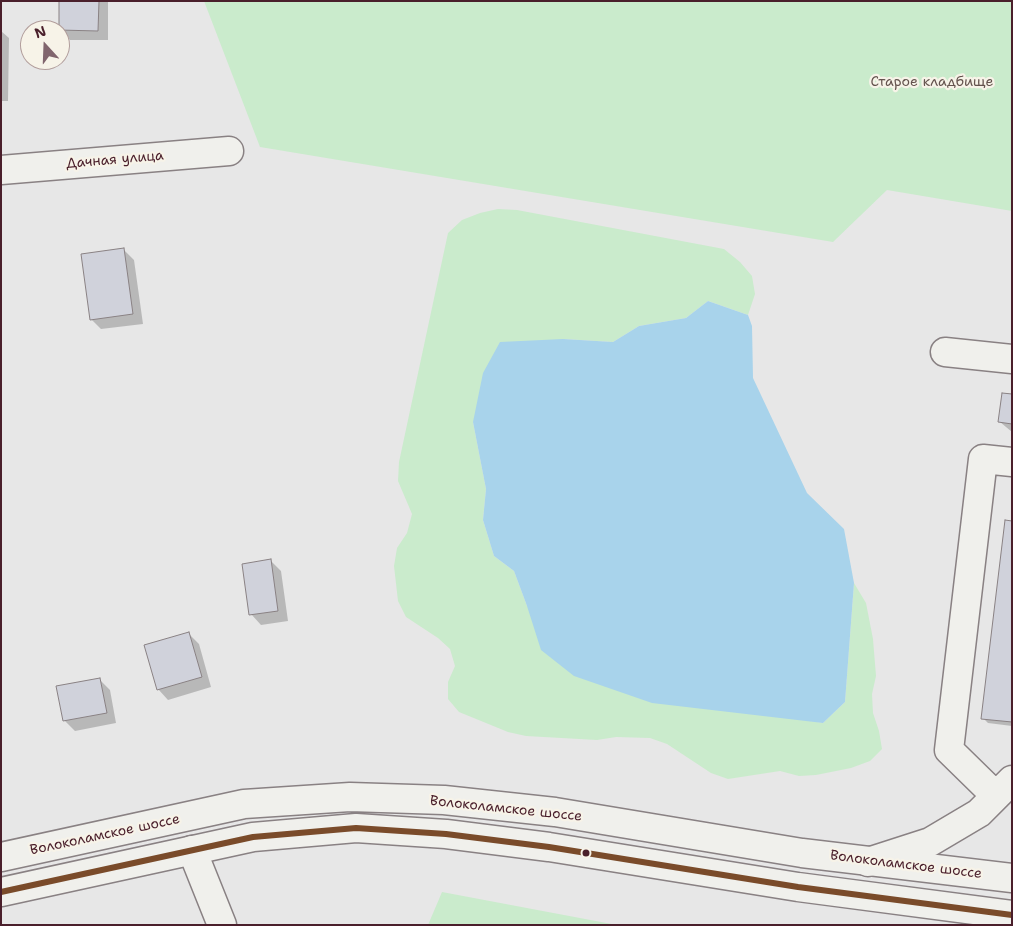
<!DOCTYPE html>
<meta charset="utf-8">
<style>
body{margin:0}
#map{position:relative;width:1013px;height:926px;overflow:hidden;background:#e7e7e7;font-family:"Shantell Sans",sans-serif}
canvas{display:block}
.frame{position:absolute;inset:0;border:2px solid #4a1f2b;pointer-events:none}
.north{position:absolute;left:20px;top:20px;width:50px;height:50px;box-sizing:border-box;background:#f7f3e8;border:1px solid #b29e9c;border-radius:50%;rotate:340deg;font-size:14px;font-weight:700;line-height:20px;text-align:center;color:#4a1f2b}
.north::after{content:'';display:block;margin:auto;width:18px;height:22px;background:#81656d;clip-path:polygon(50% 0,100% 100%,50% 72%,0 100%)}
</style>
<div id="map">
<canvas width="1013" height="926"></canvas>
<div class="frame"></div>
<div class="north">N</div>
</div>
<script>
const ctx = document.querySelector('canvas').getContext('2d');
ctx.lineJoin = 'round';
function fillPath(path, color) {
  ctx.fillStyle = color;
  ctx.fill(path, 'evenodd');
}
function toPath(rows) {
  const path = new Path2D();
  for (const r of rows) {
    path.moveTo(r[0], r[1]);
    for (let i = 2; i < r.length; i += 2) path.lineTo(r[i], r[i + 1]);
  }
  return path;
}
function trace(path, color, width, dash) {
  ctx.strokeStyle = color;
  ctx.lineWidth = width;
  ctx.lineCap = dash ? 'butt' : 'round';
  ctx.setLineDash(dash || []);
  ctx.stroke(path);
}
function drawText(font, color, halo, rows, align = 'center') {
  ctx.font = font + ' "Shantell Sans",sans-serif';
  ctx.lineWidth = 4.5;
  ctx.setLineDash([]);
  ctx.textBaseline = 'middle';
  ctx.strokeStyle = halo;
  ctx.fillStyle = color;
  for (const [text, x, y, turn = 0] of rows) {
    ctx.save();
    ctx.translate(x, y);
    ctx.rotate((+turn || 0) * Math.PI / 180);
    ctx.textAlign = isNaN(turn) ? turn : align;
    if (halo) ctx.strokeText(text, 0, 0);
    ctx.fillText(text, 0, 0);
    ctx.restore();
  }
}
fillPath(toPath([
 [204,1,1012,1,1012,211,887,190,833,242,260,147],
 [498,209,517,210,724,249,740,262,752,276,755,294,748,315,708,301,686,318,639,326,613,342,563,339,473,422,486,489,483,520,494,556,514,571,527,606,793,718,823,723,845,702,854,583,866,603,873,639,876,676,872,694,873,713,879,731,882,749,870,761,851,768,816,775,799,776,780,771,728,779,711,773,667,744,650,738,616,737,597,740,526,736,508,732,459,712,448,699,448,682,455,666,450,649,438,638,406,617,398,601,394,566,397,548,407,533,412,514,398,481,399,462,448,233,462,220,480,213],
 [442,892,617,925,428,925]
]), '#caebcc');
fillPath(toPath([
 [708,301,748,315,752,326,753,378,807,493,844,529,854,583,845,702,823,723,652,703,574,676,541,650,527,606,514,571,494,556,483,520,486,489,473,422,483,373,500,342,563,339,613,342,639,326,686,318]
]), '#a8d3eb');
fillPath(toPath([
 [60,1,108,1,108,40,70,40,60,30],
 [1,31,9,38,8,101,1,101],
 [124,250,134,260,143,324,101,329,91,319],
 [1012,395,1012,432,1000,422],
 [1012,522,1012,726,988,723,983,718],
 [271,561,281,571,288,621,261,625,251,614],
 [188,633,199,644,211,687,168,700,158,689],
 [100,680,110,690,116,723,75,731,64,720]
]), '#0003');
const building = toPath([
 [59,1,99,1,98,31,59,30,59,1],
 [124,248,133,314,90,320,81,254,124,248],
 [1002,393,1012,394,1012,424,998,422,1002,393],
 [1005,520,1012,521,1012,722,981,719,1005,520],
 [271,559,278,611,249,615,242,564,271,559],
 [189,632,202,677,157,690,144,645,189,632],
 [100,678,107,713,63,721,56,686,100,678]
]);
fillPath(building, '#d0d2db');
trace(building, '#898183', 1);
const minor = toPath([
 [1,170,229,151],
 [945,352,1012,359],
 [996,796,949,750,983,459,1012,462],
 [192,850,222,925],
 [868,862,930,842,979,813,1012,780]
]);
const major = toPath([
 [1,857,244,804,350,797,444,800,555,812,802,853,1012,878],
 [1,892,253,837,356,828,446,834,549,847,798,887,1012,915]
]);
trace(minor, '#898183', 31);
trace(major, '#898183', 31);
trace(minor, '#f0f0ec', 28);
trace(major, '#f0f0ec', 28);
trace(toPath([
 [1,892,253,837,356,828,446,834,549,847,798,887,1012,915]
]), '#7a4b2a', 6);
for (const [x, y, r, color] of [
 [586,853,4.5,"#4a1f2b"]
]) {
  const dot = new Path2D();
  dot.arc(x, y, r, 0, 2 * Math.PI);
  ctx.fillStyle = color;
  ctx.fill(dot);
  trace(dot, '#f7f3e8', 2);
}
drawText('14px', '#64534e', '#f7f3e8', [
 ["Старое кладбище",932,82]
]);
drawText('14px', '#4a1f2b', '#f7f3e8', [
 ["Дачная улица",115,160,-5],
 ["Волоколамское шоссе",506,809,6],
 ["Волоколамское шоссе",105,835,-12],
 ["Волоколамское шоссе",906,865,7]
]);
</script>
